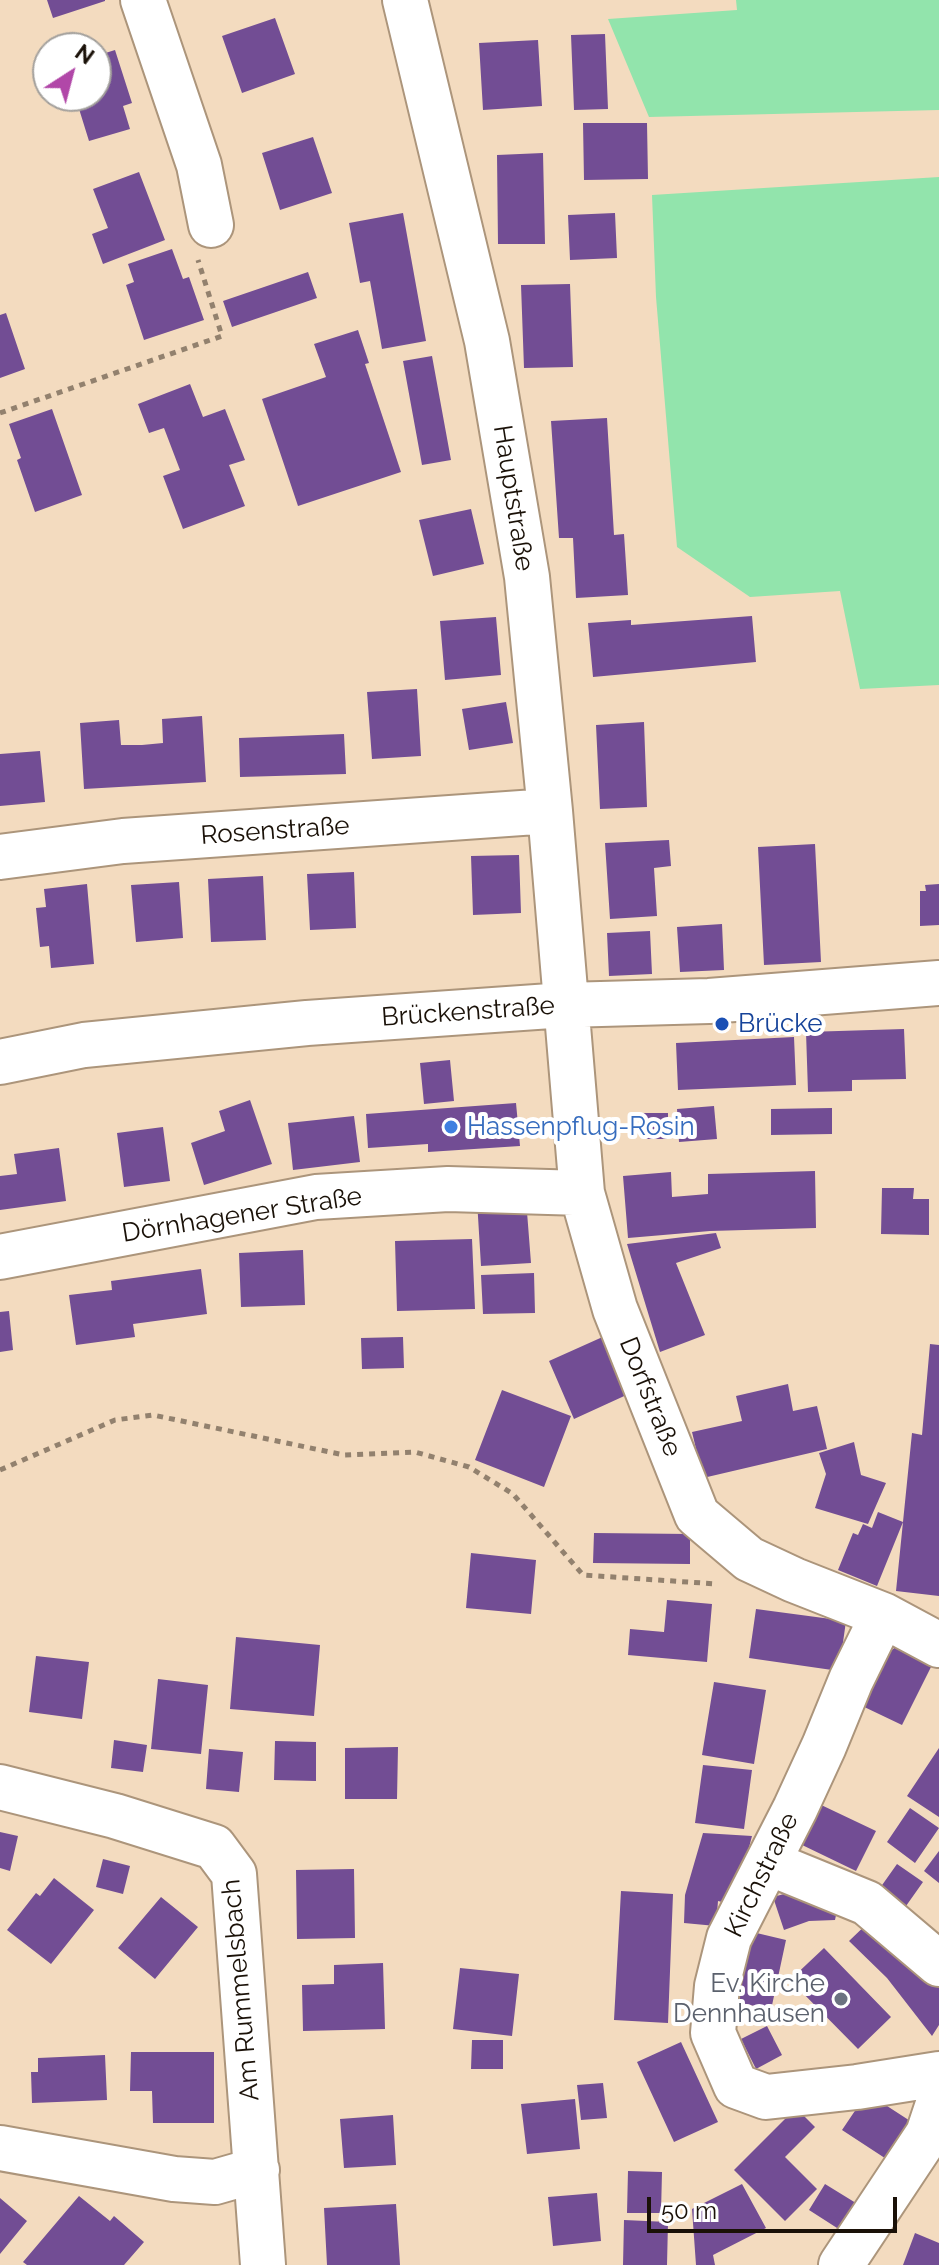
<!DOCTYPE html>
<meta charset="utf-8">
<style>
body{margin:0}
#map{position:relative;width:939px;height:2265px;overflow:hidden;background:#f3dbbf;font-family:Raleway,sans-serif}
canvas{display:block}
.north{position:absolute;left:32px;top:32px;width:80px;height:80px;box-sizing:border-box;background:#fff;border:2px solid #a3a09c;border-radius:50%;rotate:36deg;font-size:22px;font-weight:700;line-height:32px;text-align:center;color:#1a1108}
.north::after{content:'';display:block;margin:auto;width:28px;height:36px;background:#b147a8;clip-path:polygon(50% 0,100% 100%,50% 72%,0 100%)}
.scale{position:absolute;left:647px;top:2197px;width:250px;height:36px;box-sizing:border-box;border:4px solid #1a1108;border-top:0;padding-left:10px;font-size:24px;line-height:28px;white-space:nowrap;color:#1a1108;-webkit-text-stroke:6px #fff;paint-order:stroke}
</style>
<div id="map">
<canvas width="939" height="2265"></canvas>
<div class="north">N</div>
<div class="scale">50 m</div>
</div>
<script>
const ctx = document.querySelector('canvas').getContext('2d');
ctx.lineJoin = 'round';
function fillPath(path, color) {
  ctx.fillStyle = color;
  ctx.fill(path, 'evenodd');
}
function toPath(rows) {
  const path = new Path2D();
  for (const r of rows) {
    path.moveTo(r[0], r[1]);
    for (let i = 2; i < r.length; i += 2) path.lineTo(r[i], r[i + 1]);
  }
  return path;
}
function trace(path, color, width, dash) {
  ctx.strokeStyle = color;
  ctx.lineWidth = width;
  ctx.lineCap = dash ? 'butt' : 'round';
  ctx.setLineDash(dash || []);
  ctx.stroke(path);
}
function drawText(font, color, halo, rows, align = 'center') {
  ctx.font = font + ' Raleway,sans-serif';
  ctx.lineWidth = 8;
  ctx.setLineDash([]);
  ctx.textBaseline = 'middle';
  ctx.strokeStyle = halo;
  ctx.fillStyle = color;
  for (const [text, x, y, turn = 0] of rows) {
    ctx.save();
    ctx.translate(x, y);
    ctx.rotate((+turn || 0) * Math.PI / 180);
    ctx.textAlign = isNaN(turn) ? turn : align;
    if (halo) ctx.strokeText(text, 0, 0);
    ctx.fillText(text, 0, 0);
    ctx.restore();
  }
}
fillPath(toPath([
 [736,0,939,0,939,110,649,117,608,19,737,10],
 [939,177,939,685,860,689,840,591,750,597,677,547,656,297,652,195]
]), '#92e4ac');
fillPath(toPath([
 [47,0,105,0,105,1,53,18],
 [275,18,295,74,242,93,222,36],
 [605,34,608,109,574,110,571,35],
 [538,40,542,106,483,110,479,43],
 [115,50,132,103,123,106,130,129,89,141,75,96,96,96,96,56],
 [583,123,647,123,648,179,584,180],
 [313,137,332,193,280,210,262,153],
 [543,153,545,244,498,244,497,155],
 [139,172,165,240,103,264,92,234,108,228,93,189],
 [403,213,426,341,382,349,370,281,360,283,349,223],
 [615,213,617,258,570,260,568,215],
 [172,249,183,279,189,277,204,320,144,340,126,285,134,282,128,264],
 [308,272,317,298,232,327,223,301],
 [570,284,573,367,524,368,521,285],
 [6,313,25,369,0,378,0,315],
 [358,330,369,363,365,364,401,472,298,506,262,399,326,377,314,344],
 [432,356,451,460,422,465,403,361],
 [190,384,203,417,225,409,245,460,229,465,245,506,183,529,163,476,180,470,164,428,149,433,138,404],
 [52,409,82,495,35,512,17,460,21,458,9,424],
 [607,418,614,535,624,534,628,595,576,598,573,538,559,538,551,421],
 [471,509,484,564,433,576,419,520],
 [752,616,756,662,593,677,588,623,631,620,631,625],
 [496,617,501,675,445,680,440,621],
 [417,689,421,756,372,759,367,692],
 [506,702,513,743,469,750,462,709],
 [202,716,206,782,84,789,80,723,119,720,121,745,142,745,163,743,162,719],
 [644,722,647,807,600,809,596,725],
 [344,734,346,774,240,777,239,738],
 [40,751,45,802,0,806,0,754],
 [669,840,671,866,654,868,657,916,610,919,605,843],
 [815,844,821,962,764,965,758,847],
 [519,855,521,913,473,915,471,856],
 [354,872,356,928,310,930,307,874],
 [263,876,266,940,211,942,208,879],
 [179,882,183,938,136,942,131,885],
 [87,884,94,964,51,968,49,946,40,947,36,908,46,907,44,889],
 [939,884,939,925,920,926,920,891,926,891,925,885],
 [722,924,724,970,680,972,677,927],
 [650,931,652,974,609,976,607,933],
 [904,1029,906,1079,852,1080,852,1091,808,1092,806,1032],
 [794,1037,796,1085,678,1090,676,1043],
 [450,1060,454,1101,424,1104,420,1063],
 [250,1100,272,1164,204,1185,191,1143,225,1131,219,1111],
 [516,1103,520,1146,428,1152,428,1144,368,1148,366,1114],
 [714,1106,717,1139,679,1142,677,1109],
 [832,1108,832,1134,771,1135,771,1109],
 [643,1113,668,1113,668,1139,643,1139],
 [354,1116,360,1162,293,1170,288,1123],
 [163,1127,170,1181,124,1187,117,1133],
 [59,1148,66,1201,0,1210,0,1176,17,1174,14,1154],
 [815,1171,816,1228,710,1231,628,1238,623,1176,671,1172,672,1197,708,1194,708,1174],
 [882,1188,914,1188,913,1199,929,1199,929,1235,881,1234],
 [477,1200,527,1212,531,1263,481,1266],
 [716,1233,721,1248,676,1263,705,1335,660,1352,627,1244],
 [472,1239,475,1309,397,1311,395,1241],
 [303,1250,305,1305,241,1307,239,1253],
 [201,1269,207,1314,133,1324,135,1337,76,1345,69,1295,112,1290,111,1281],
 [534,1273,535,1313,483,1314,481,1275],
 [9,1311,13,1350,0,1352,0,1312],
 [607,1335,633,1392,574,1419,549,1361],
 [403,1337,404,1368,362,1369,361,1338],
 [930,1344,939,1345,939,1596,896,1591,912,1433,922,1435],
 [788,1384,793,1411,817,1406,827,1449,703,1478,692,1432,742,1421,736,1396],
 [502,1390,571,1416,544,1487,475,1460],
 [854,1442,861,1475,886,1483,868,1524,815,1508,826,1474,819,1453],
 [878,1512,903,1522,877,1586,838,1570,853,1533,858,1535,863,1524,872,1528],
 [594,1533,690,1534,690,1564,593,1563],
 [471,1553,536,1560,531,1614,466,1608],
 [667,1600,712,1604,707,1662,628,1655,630,1629,664,1632],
 [756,1609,846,1621,839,1671,749,1658],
 [236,1637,320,1645,314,1716,230,1709],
 [898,1645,933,1663,902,1725,858,1704,877,1662],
 [36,1656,89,1662,82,1719,29,1712],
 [158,1679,208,1685,201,1754,151,1749],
 [714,1682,766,1690,754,1764,702,1755],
 [114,1740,147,1745,143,1772,111,1768],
 [275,1741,316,1742,316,1781,274,1780],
 [398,1747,397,1799,345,1799,345,1748],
 [939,1748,939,1817,907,1796],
 [209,1749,243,1752,239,1792,206,1789],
 [703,1765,752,1770,744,1829,695,1823],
 [817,1803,876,1831,856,1871,798,1843],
 [910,1808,939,1828,915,1863,887,1842],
 [0,1832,18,1836,10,1871,0,1868],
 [703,1833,752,1836,734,1905,718,1901,716,1926,684,1923,685,1895],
 [939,1851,939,1883,924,1871],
 [103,1859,130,1866,123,1894,96,1887],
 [897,1864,923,1882,906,1906,880,1888],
 [354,1869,355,1938,297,1939,296,1870],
 [54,1878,94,1910,51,1964,7,1930,36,1893,40,1896],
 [802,1889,840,1896,835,1920,809,1921,784,1930,773,1897],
 [621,1891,673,1894,668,2023,614,2020],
 [161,1897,198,1927,155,1979,118,1948],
 [873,1918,912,1952,939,1986,939,2025,932,2036,887,1978,849,1941],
 [744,1930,786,1940,771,2010,729,2000],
 [824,1948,891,2017,858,2049,790,1980],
 [383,1963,385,2029,303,2031,302,1985,334,1984,334,1965],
 [460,1968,519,1974,512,2036,453,2029],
 [767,2026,782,2055,756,2069,741,2039],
 [472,2040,503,2040,503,2069,471,2069],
 [681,2042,718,2122,674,2142,637,2062],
 [131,2052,214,2052,214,2123,153,2123,152,2091,130,2091],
 [105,2055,107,2100,32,2103,31,2072,38,2072,38,2058],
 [603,2083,607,2118,581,2120,577,2085],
 [867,2093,921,2128,897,2166,842,2130],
 [575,2099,580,2149,527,2154,521,2104],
 [796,2108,815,2127,785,2157,817,2189,785,2221,734,2170],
 [393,2115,396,2165,344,2168,340,2119],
 [628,2171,662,2172,661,2213,627,2213],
 [742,2184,766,2228,713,2255,715,2265,696,2265,692,2209],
 [825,2184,864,2208,848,2235,809,2210],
 [597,2193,601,2241,553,2246,548,2197],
 [79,2196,110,2221,114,2216,144,2242,124,2265,27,2265,23,2262],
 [0,2198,27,2221,0,2254],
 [396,2204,400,2265,327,2265,324,2208],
 [624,2220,668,2222,667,2265,623,2265],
 [915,2233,939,2243,939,2265,903,2265]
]), '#724d94');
const minor = toPath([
 [143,0,199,165,211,225],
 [405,0,487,341,527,577,550,811,582,1193,615,1309,697,1515,749,1559,794,1580,883,1615,939,1645],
 [0,857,123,841,550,811],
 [0,1062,84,1045,307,1023,565,1005,709,1001,939,983],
 [0,1257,316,1197,448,1189,582,1193],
 [883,1615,851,1680,824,1746,795,1809,729,1938,717,1986,713,2033,736,2086,766,2097,857,2087,939,2074],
 [0,1787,115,1816,214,1847,234,1874,263,2265],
 [769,1863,867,1903,939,1964],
 [0,2148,174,2179,215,2182,257,2170],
 [841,2265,928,2134,939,2101]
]);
trace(minor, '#ac957b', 48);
trace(toPath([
 [0,413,222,336,198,260],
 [0,1470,115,1420,153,1415,344,1455,415,1452,469,1467,513,1494,583,1575,717,1584]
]), '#92816e', 5, [6, 6]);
trace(minor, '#fff', 44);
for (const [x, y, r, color] of [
 [722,1024,8,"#1a4fb4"],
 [451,1127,8,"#3f7fe0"],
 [841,1999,8,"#6b7280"]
]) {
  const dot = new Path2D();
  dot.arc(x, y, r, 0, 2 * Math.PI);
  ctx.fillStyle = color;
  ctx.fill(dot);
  trace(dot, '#fff', 3);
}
drawText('26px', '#1a1108', '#fff', [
 ["Hauptstraße",513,498,81],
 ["Rosenstraße",275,831,-4],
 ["Brückenstraße",468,1012,-4],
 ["Dörnhagener Straße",242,1215,-9],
 ["Dorfstraße",650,1397,68],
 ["Kirchstraße",762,1875,-64],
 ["Am Rummelsbach",241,1990,-95]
]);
drawText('26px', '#164399', '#fff', [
 ["Brücke",738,1024]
], 'left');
drawText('26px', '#366cbe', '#fff', [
 ["Hassenpflug-Rosin",467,1127]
], 'left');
drawText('26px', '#5b616d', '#fff', [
 ["Ev. Kirche",825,1984],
 ["Dennhausen",825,2014]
], 'right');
</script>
